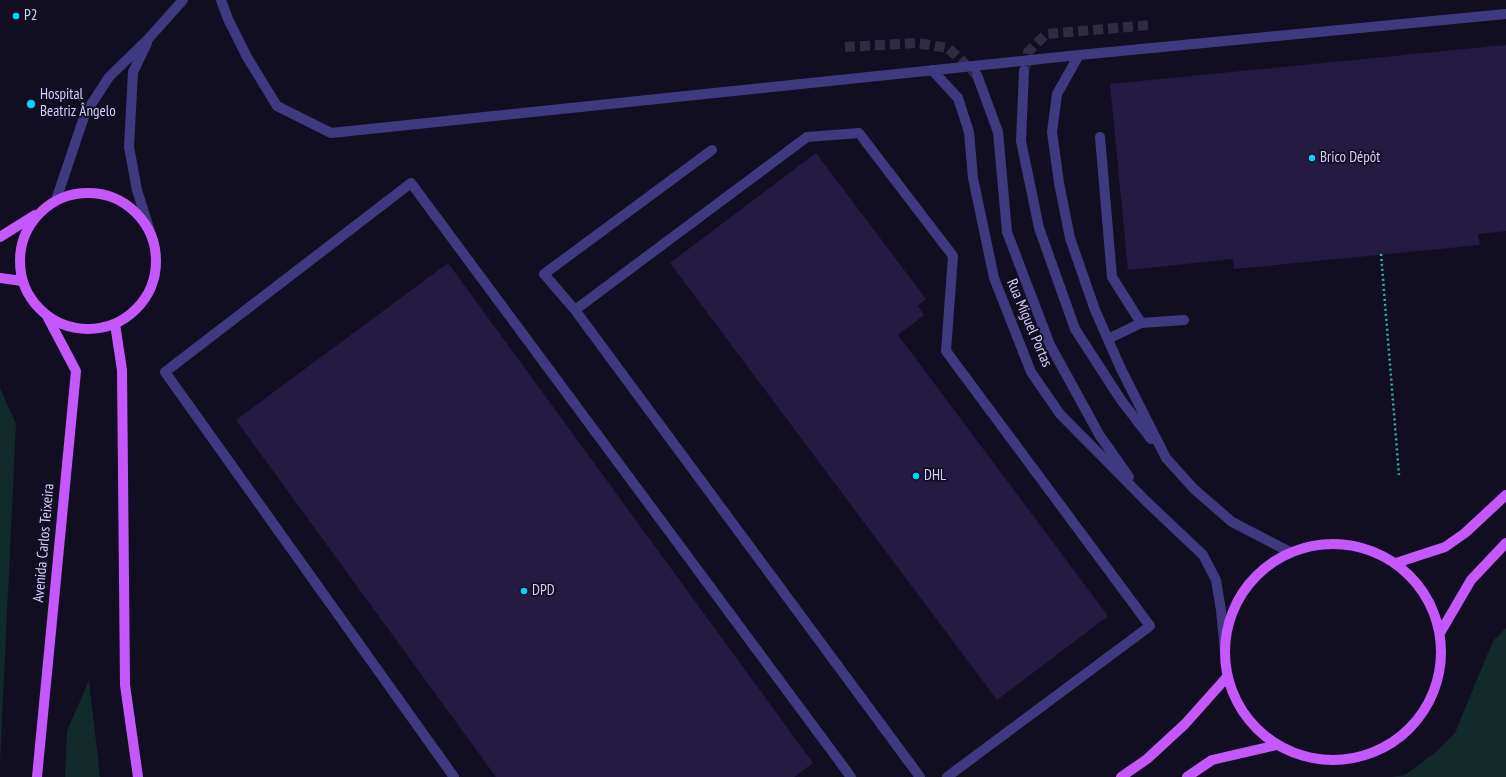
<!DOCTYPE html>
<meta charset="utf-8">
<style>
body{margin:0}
canvas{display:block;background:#120e21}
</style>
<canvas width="1506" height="777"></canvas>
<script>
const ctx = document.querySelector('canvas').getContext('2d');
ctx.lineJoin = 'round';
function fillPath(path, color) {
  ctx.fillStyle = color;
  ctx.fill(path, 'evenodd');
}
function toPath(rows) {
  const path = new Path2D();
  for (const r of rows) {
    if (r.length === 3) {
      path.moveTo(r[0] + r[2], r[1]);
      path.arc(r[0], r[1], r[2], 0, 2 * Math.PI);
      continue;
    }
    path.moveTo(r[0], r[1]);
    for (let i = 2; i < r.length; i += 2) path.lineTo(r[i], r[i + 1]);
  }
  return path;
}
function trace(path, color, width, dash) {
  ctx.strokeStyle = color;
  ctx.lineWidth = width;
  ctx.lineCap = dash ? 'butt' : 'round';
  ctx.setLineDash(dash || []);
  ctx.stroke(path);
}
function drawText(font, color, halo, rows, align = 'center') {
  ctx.font = font + ' "PT Sans Narrow",sans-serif';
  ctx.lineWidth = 3.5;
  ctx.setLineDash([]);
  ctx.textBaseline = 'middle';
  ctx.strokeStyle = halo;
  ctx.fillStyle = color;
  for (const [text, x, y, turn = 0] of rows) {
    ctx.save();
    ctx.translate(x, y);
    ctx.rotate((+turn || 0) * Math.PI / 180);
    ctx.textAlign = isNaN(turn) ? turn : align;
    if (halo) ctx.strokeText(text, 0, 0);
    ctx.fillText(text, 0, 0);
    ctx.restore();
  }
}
fillPath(toPath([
 [0,388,16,424,0,760],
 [1506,628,1506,777,1391,777,1405,775,1436,752,1455,733,1493,641],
 [89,681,100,777,65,777,67,731]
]), '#112b2b');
fillPath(toPath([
 [1506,45,1506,231,1478,234,1480,245,1234,269,1233,259,1128,270,1110,84],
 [816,153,926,299,918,306,924,315,898,335,1108,616,997,700,670,263],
 [448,263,813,763,794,777,496,777,236,420]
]), '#241a42');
trace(toPath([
 [845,47,917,43,948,48,977,75],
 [1025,69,1028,52,1046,34,1151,25]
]), '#2f2b42', 10, [10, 5]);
trace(toPath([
 [1381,254,1399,475]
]), '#30b1ae', 2.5, [2, 3]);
trace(toPath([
 [221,0,228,19,247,57,277,106,331,133,1079,55,1506,14],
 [147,43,133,72,129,147,137,190,153,241],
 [1079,55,1057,94,1052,132,1059,183,1070,238,1095,310,1121,369,1166,458,1194,489,1232,522,1290,552],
 [932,70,958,98,969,132,973,178,994,278,1031,372,1060,414,1147,502,1203,555,1216,580,1221,610,1225,651],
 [1024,71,1021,141,1039,228,1075,329,1121,400,1151,439],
 [977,75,998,132,1007,232,1050,345,1100,436,1129,477],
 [1100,137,1112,277,1141,323],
 [56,200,85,114,109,77,149,38,183,0],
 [575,310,544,274,712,150],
 [1108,339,1141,323,1184,320],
 [454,777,165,372,411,183,851,777],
 [920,777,575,310,807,137,859,133,953,256,946,351,1150,626,947,777]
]), '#3f3980', 10);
trace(toPath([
 [88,261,68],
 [0,237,35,215],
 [0,278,22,281],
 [115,324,122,370,125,685,138,777],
 [1333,652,108],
 [1396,563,1445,547,1465,533,1506,495],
 [1440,633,1471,580,1506,543],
 [37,777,76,371,48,318],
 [1121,777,1147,759,1185,724,1227,677],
 [1187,777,1212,760,1277,745]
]), '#c558fc', 10);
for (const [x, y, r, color] of [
 [16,16,4,"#04d4f5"],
 [31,104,5,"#04d4f5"],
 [1312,158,4,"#04d4f5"],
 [916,476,4,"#04d4f5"],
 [524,591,4,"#04d4f5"]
]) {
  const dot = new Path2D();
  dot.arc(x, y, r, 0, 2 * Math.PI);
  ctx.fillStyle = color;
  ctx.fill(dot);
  trace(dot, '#120e21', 1.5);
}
drawText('15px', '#d6cffe', '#120e21', [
 ["P2",24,16],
 ["Hospital",40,95],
 ["Beatriz Ângelo",40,112],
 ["Brico Dépôt",1320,158],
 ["DHL",924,476],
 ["DPD",532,591]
], 'left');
drawText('15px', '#d6cffe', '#120e21', [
 ["Rua Miguel Portas",1029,323,67],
 ["Avenida Carlos Teixeira",44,543,-85]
]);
</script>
